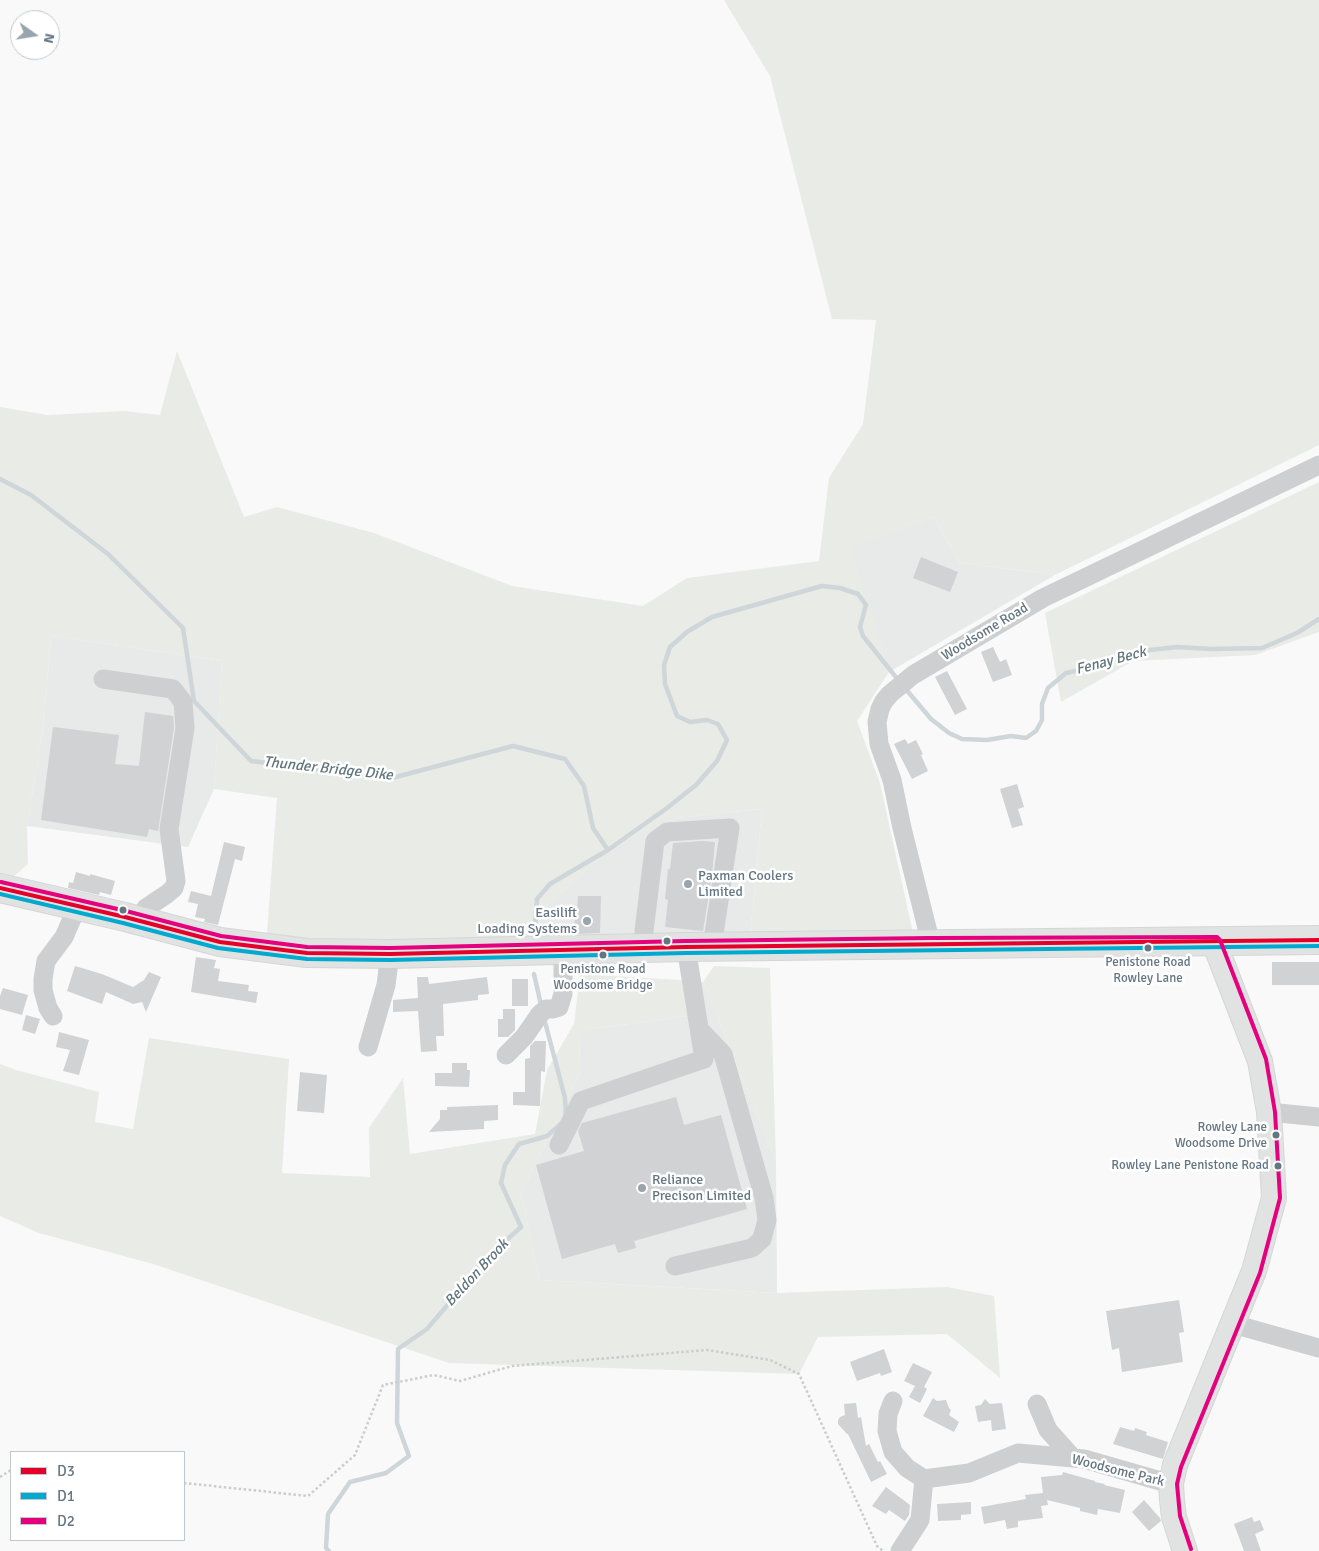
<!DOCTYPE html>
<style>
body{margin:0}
#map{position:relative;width:1319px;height:1551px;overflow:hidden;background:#f9f9f9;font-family:Signika,sans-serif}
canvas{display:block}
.legend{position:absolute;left:10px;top:1451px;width:175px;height:90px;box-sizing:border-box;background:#fff;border:1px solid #c1c8cd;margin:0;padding:6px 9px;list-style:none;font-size:15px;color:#657683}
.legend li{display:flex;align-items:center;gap:10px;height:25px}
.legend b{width:25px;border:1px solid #c1c8cd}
.north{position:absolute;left:10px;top:10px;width:50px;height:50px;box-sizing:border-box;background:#fff;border:1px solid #c1c8cd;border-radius:50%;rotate:103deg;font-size:14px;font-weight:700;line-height:20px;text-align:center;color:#657683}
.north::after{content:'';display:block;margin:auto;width:18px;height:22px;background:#99a4ac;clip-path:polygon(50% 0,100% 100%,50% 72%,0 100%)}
</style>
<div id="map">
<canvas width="1319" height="1551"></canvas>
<ul class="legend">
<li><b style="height:6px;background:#e4002b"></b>D3</li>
<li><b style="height:6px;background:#00a9ce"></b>D1</li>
<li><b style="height:6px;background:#e5007d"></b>D2</li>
</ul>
<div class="north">N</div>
</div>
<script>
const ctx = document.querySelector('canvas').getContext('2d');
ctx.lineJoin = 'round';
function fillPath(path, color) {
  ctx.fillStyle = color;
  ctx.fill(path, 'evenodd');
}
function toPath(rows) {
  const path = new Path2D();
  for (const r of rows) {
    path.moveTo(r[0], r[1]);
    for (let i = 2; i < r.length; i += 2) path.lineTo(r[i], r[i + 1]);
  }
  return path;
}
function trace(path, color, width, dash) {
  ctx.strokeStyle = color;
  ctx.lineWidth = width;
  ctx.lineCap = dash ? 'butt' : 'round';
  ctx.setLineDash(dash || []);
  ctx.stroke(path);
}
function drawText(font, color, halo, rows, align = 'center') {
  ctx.font = font + ' Signika,sans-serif';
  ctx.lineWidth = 5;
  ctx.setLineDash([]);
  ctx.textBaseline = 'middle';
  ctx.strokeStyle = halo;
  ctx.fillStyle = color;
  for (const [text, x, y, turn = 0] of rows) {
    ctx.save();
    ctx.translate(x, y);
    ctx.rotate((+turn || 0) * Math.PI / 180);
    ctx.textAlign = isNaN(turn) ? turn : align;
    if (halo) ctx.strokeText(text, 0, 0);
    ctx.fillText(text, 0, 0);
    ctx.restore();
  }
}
fillPath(toPath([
 [933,517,960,563,1055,575,889,672,849,546],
 [51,636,222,661,214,789,188,847,27,826,44,721],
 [762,809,750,936,503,941,550,903,617,842,677,818],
 [680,980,703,982,776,1161,777,1293,540,1280,521,1194,580,1073,579,1031,688,1016]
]), '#e8e9e9');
fillPath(toPath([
 [724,0,1319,0,1319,445,1055,575,960,563,933,517,850,546,889,672,857,721,880,783,913,933,750,936,762,809,677,818,611,848,550,903,503,941,307,941,267,933,277,798,214,789,222,661,51,636,44,721,27,826,28,864,7,882,0,881,0,407,48,415,124,411,160,415,177,351,244,517,277,507,374,533,512,586,643,606,687,578,819,561,829,478,863,424,876,320,832,319,770,76],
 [1319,482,1319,632,1255,655,1133,661,1061,702,1045,613],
 [714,966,770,968,776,1161,703,982],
 [580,974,680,980,688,1016,579,1031,580,1073,521,1194,540,1280,776,1293,947,1287,994,1296,1000,1378,947,1334,818,1337,799,1374,449,1363,153,1264,39,1233,0,1216,0,1064,16,1070,99,1092,95,1122,133,1129,149,1038,289,1059,282,1173,370,1177,369,1128,403,1078,410,1154,535,1134,547,1070,574,1024]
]), '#e8ebe6');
trace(toPath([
 [0,479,31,495,108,554,183,628,194,701,251,761,392,778,513,746,565,759,584,786,593,828,608,850,667,808,696,785,717,761,727,740,718,724,707,720,690,722,677,716,665,684,664,665,670,647,687,632,712,617,822,586,840,588,858,594,866,605,860,627,863,636,899,681],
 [904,687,931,719,949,733,962,739,987,740,1011,736,1026,738,1036,731,1042,720,1042,704,1048,688,1066,673,1101,665,1141,651,1177,647,1212,649,1262,648,1297,633,1319,619],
 [534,941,537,899,550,884,608,850],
 [534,974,541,1005],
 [544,1018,565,1098,566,1117],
 [329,1551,326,1548,328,1514,350,1482,386,1473,409,1456,397,1423,398,1349,427,1329,491,1254,521,1227,501,1183,505,1165,519,1144,547,1136,562,1123]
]), '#ced6d9', 4.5);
fillPath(toPath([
 [921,557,958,572,950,592,913,578],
 [993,647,1000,662,1006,659,1012,675,993,682,981,652],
 [947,671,967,709,955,715,935,677],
 [145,712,173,716,174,728,158,831,149,829,147,837,41,820,53,727,119,735,115,764,139,766],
 [905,739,908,744,916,740,923,754,921,755,928,771,912,779,894,744],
 [1017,784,1024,807,1018,809,1023,825,1012,828,1000,789],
 [702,841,715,842,712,875,703,931,665,927,668,900,665,899,668,869,670,869,673,843],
 [224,842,245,847,242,861,235,859,218,925,204,922,205,919,195,917,198,904,188,902,191,891,211,896],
 [76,872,90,876,90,874,115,881,111,895,100,892,99,895,68,888,69,882,73,883],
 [578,896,601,896,600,933,577,934,577,930,574,931,575,912,577,912],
 [196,957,216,960,214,968,220,969,218,981,249,985,248,991,258,992,256,1003,191,992],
 [1272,962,1319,962,1319,985,1272,985],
 [75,966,102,974,133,987,144,980,149,972,161,977,146,1012,142,1002,133,1004,106,992,102,1004,67,991],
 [417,977,428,977,429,984,487,977,489,994,478,995,478,1000,443,1004,444,1036,436,1036,437,1051,421,1052,418,1011,393,1012,393,1000,418,998],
 [512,979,528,979,528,1006,512,1006],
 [3,988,28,995,22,1015,0,1009,0,996],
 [503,1009,515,1009,515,1030,508,1037,498,1037,498,1019,503,1019],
 [26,1015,40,1019,35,1034,22,1030],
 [59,1032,89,1040,79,1075,63,1071,70,1050,56,1047],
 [535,1041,546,1041,545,1072,541,1071,540,1106,513,1105,513,1092,525,1092,525,1059,530,1058,530,1046],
 [452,1063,467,1063,467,1070,470,1070,469,1087,435,1086,435,1073,452,1073],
 [300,1072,327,1075,324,1113,297,1111],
 [676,1097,684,1125,721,1115,747,1209,634,1241,636,1248,618,1253,615,1244,562,1259,536,1165,584,1151,578,1131,582,1123],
 [498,1105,498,1120,484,1121,484,1129,429,1132,440,1119,440,1110,447,1110,447,1107],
 [1179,1300,1184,1332,1179,1333,1183,1362,1122,1372,1119,1348,1112,1350,1106,1311],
 [884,1349,892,1372,881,1376,880,1373,857,1381,850,1362],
 [913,1363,932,1372,924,1387,927,1389,920,1403,909,1397,915,1386,904,1381],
 [933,1398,937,1401,946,1400,949,1408,951,1410,949,1415,959,1422,954,1432,923,1416],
 [985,1399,990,1404,1002,1403,1006,1429,992,1431,991,1420,978,1422,975,1406,981,1405],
 [856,1403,858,1418,861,1417,866,1446,869,1444,878,1462,880,1461,887,1474,871,1482,848,1434,847,1434,838,1424,838,1420,840,1417,845,1415,844,1404],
 [1120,1427,1134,1431,1135,1428,1147,1432,1146,1435,1168,1442,1163,1459,1113,1444],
 [1063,1472,1095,1481,1095,1482,1105,1484,1104,1485,1125,1490,1120,1513,1098,1509,1097,1515,1080,1511,1080,1508,1047,1500,1048,1505,1041,1506,1043,1518,1018,1521,1018,1527,1007,1529,1005,1520,984,1524,981,1507,1026,1499,1025,1495,1043,1493,1041,1477,1062,1475],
 [886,1487,910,1505,909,1515,905,1521,889,1510,886,1514,872,1506],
 [1144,1500,1160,1518,1161,1521,1149,1531,1132,1512],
 [971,1502,971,1514,961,1515,961,1520,938,1521,937,1504],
 [1252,1517,1254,1522,1260,1520,1264,1530,1255,1534,1261,1551,1244,1551,1234,1524]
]), '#d0d2d3');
const major = toPath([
 [1185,1551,1174,1517,1172,1500,1171,1484,1175,1465,1254,1271,1274,1198,1269,1112,1260,1061,1214,942]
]);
const highway = toPath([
 [0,888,125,917,220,942,307,953,390,954,686,947,1319,940]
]);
trace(major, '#d5d6d7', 26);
trace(highway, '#d5d6d6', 30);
trace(toPath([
 [0,1477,11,1470],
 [184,1483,308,1496,355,1455,383,1385,434,1375,460,1381,512,1366,707,1350,770,1360,799,1374,877,1546,883,1551]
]), '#cbcccd', 2.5, [2.5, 2.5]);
trace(toPath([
 [103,679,173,689,183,702,185,728,169,829,176,881,174,888,167,894,146,908,140,920],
 [644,931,655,841,667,832,730,828,712,947],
 [931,944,902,828,892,780,879,744,877,722,880,709,884,701,890,694,913,675,1043,598,1319,465],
 [53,1016,48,1008,43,990,43,979,46,961,64,937,78,905],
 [368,1047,386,985,390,954],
 [506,1055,524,1037,540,1014,546,1009,553,1009,559,1007,563,994,563,951],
 [1269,1112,1319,1117],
 [559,1145,581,1101,704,1059,686,947],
 [675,1266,752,1248,762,1239,767,1220,764,1198,723,1054,699,1029],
 [1233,1324,1319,1348],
 [893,1401,888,1414,887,1431,893,1452,907,1468,924,1479,969,1473,1018,1453,1084,1459,1171,1484],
 [1037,1404,1048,1430,1073,1458],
 [900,1551,920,1520,924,1479]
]), '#cecfd0', 19);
trace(major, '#e1e2e2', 24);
trace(highway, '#e1e2e2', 28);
trace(toPath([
 [0,888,125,917,220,942,307,953,390,954,686,947,1319,940]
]), '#e4002b', 4);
trace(toPath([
 [0,894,123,923,218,948,307,959,390,960,686,953,1319,946]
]), '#00a9ce', 4);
trace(toPath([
 [1,882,126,911,221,936,307,947,390,948,686,941,931,938,1217,937,1220,940,1266,1059,1275,1112,1280,1198,1260,1273,1181,1467,1177,1484,1180,1516,1191,1549]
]), '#e5007d', 4);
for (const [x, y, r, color] of [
 [688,884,5,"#99a4ac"],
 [123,910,4.5,"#657683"],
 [587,921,5,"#99a4ac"],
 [667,941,4.5,"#657683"],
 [1148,948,4.5,"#657683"],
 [603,955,4.5,"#657683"],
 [1276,1135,4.5,"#657683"],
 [1278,1166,4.5,"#657683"],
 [642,1188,5,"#99a4ac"]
]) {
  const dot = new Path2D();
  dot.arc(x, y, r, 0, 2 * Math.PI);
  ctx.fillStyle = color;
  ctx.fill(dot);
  trace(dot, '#fff', 2);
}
drawText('13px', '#657683', '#fff', [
 ["Penistone Road",1148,963],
 ["Rowley Lane",1148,979],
 ["Penistone Road",603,970],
 ["Woodsome Bridge",603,986],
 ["Rowley Lane",1267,1128,"right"],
 ["Woodsome Drive",1267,1144,"right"],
 ["Rowley Lane Penistone Road",1269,1166,"right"]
]);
drawText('14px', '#657683', '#fff', [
 ["Woodsome Road",985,632,-31],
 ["Woodsome Park",1118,1471,14]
]);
drawText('14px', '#657683', '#fff', [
 ["Paxman Coolers",698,876],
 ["Limited",698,892],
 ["Easilift",577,913,"right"],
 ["Loading Systems",577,929,"right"],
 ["Reliance",652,1180],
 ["Precison Limited",652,1196]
], 'left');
drawText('italic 15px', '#60757c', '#fff', [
 ["Fenay Beck",1111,661,-15],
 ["Thunder Bridge Dike",328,769,6],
 ["Beldon Brook",477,1273,-47]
]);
</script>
